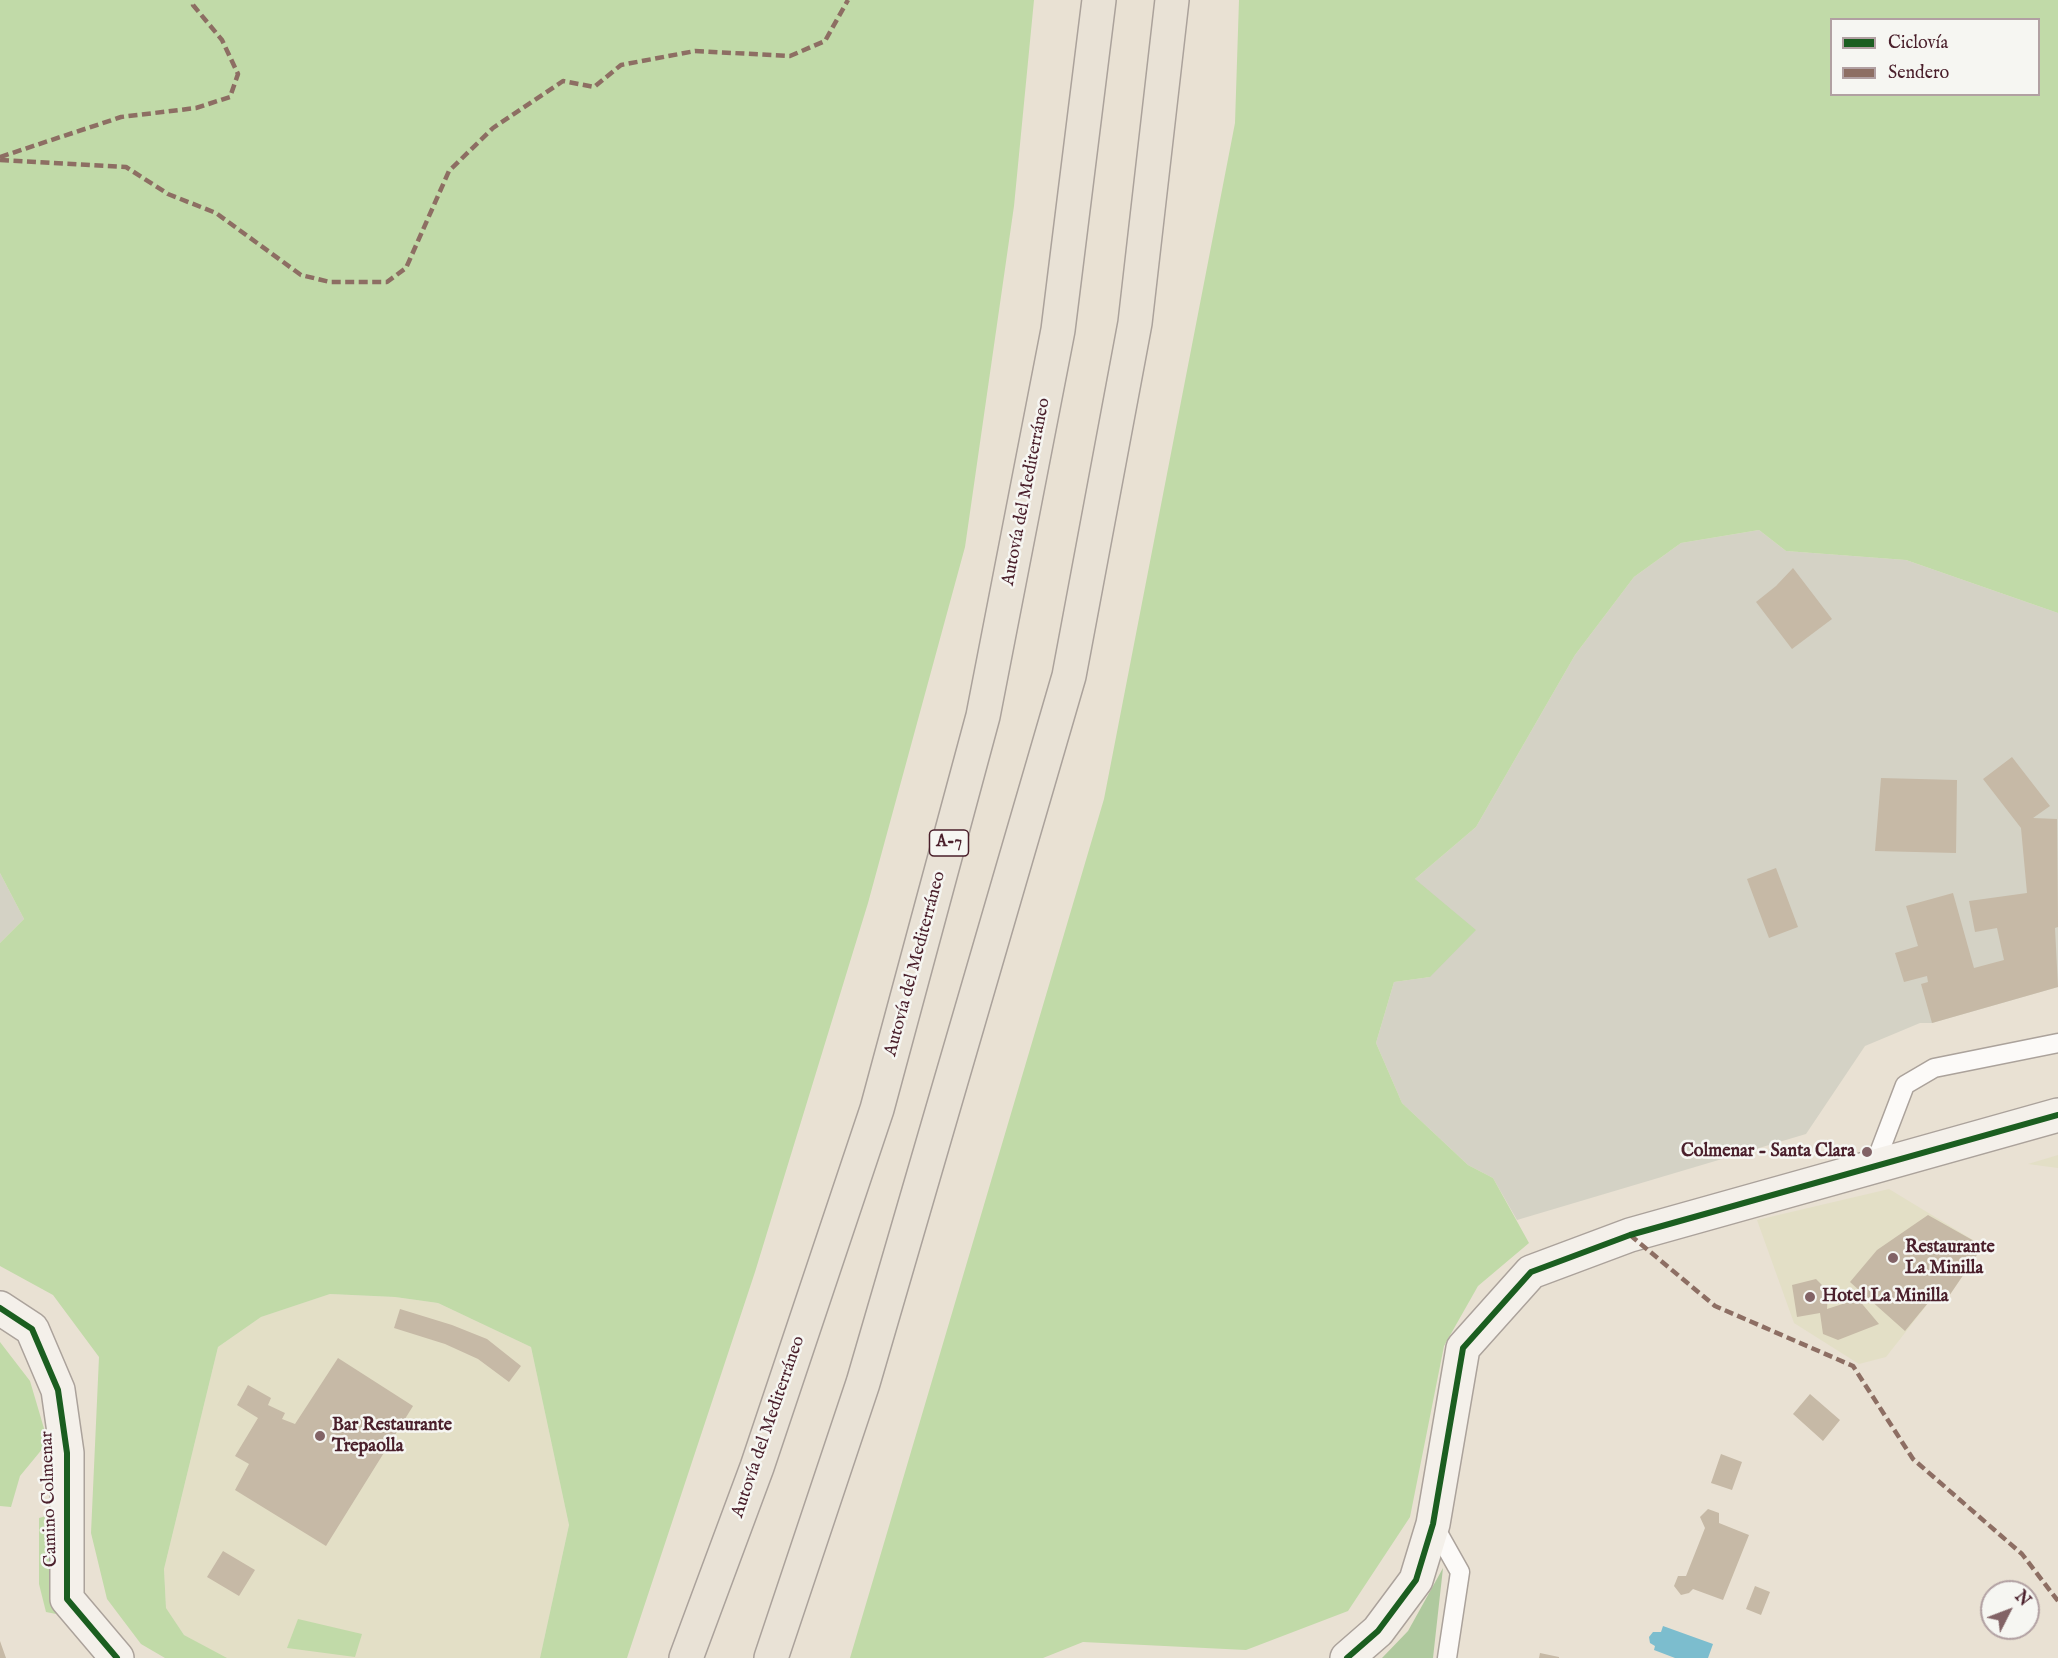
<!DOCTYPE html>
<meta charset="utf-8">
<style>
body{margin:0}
#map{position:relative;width:2058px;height:1658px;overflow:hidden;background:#e9e1d3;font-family:"IM FELL English",serif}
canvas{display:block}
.legend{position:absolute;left:1830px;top:18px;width:210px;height:78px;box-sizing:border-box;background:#f6f6f2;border:2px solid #b1a0a2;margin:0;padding:8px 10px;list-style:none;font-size:18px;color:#4a1f2b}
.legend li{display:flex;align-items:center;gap:12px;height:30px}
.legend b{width:30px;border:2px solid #b1a0a2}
.north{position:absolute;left:1980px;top:1580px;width:60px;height:60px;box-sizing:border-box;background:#f6f6f2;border:2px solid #b1a0a2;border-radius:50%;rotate:48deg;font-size:16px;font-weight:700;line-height:24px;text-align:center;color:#4a1f2b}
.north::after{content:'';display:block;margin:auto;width:21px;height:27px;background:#826366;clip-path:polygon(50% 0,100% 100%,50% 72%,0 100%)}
</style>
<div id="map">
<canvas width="2058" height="1658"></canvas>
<ul class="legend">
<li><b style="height:8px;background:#1b5e20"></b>Ciclovía</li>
<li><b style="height:8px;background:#8d6e63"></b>Sendero</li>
</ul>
<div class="north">N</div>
</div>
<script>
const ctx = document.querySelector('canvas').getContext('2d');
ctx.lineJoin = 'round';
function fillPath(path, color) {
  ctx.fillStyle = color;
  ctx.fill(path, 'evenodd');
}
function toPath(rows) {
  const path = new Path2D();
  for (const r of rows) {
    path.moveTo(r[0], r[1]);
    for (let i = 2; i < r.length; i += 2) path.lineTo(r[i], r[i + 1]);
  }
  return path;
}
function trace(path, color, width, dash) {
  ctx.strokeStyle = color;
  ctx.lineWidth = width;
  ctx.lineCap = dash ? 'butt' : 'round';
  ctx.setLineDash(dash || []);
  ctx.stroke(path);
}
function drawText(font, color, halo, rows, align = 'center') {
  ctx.font = font + ' "IM FELL English",serif';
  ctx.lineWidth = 5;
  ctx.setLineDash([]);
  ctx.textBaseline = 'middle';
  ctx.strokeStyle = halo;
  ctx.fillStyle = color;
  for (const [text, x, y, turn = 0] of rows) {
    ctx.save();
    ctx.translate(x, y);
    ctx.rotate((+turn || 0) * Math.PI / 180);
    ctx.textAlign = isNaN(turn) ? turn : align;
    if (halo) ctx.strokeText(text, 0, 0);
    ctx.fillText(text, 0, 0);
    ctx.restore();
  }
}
fillPath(toPath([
 [2058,1155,2058,1168,2028,1164],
 [1889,1189,1983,1246,1947,1299,1937,1292,1886,1357,1859,1364,1794,1323,1757,1220],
 [330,1294,395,1297,438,1303,531,1347,569,1525,540,1658,225,1658,184,1635,166,1608,164,1569,218,1347,261,1317]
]), '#e3dfc6');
fillPath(toPath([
 [1759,530,1786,551,1906,560,2058,613,2058,987,1932,1023,1920,1023,1865,1046,1806,1134,1517,1220,1493,1178,1468,1165,1402,1103,1376,1043,1394,982,1430,977,1415,879,1476,827,1575,655,1634,577,1681,543],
 [0,873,24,919,0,943]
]), '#d4d2c5');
fillPath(toPath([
 [0,0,1034,0,1014,206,965,547,868,903,755,1272,627,1658,540,1658,569,1525,531,1347,438,1303,395,1297,330,1294,261,1317,218,1347,164,1569,166,1608,184,1635,227,1658,165,1658,141,1644,107,1599,91,1533,99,1357,53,1295,0,1266,0,943,24,919,0,873],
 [1239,0,2058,0,2058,613,1906,560,1786,551,1759,530,1681,543,1634,577,1575,655,1476,827,1415,879,1476,930,1430,977,1394,982,1376,1043,1402,1103,1468,1165,1493,1178,1529,1243,1478,1286,1444,1346,1410,1517,1348,1611,1246,1650,1083,1642,1043,1658,850,1658,1104,799,1235,123],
 [1832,20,2038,20,2038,94,1832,94],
 [0,1342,30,1381,48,1442,20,1476,11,1507,0,1506],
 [49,1515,49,1587,56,1614,46,1612,39,1584,39,1518],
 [298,1619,362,1634,355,1657,287,1648]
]), '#c1daa8');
fillPath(toPath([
 [1443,1568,1433,1658,1382,1658,1408,1631]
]), '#afc99e');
fillPath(toPath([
 [1663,1626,1713,1644,1708,1658,1675,1658,1654,1650,1655,1646,1650,1643,1649,1637,1653,1632,1661,1632]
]), '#7cbdce');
fillPath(toPath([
 [1793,568,1832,619,1792,649,1756,602,1776,586],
 [2012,757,2050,806,2033,818,2057,819,2058,927,2055,928,2058,987,1932,1023,1921,984,1928,982,1927,976,1904,982,1895,953,1918,946,1906,906,1953,893,1974,968,2004,960,1997,928,1975,932,1969,901,2027,893,2021,828,1983,779],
 [1881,778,1957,780,1956,853,1875,851],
 [1776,868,1798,927,1769,938,1747,879],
 [1928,1215,1983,1246,1947,1299,1937,1292,1905,1331,1850,1282,1877,1250],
 [1816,1279,1828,1291,1827,1309,1858,1299,1879,1324,1838,1340,1823,1334,1820,1313,1797,1317,1792,1285],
 [400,1309,452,1325,487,1339,521,1366,509,1382,478,1359,445,1344,394,1328],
 [338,1358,413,1406,326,1546,235,1490,249,1464,235,1456,258,1418,237,1405,248,1385,271,1398,268,1405,285,1413,282,1419,295,1424],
 [1810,1394,1840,1420,1823,1441,1793,1414],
 [1721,1454,1742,1462,1732,1490,1711,1483],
 [1708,1509,1719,1513,1719,1523,1749,1535,1723,1600,1693,1589,1689,1593,1681,1595,1674,1586,1678,1576,1686,1576,1705,1528,1700,1517],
 [223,1551,255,1570,239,1596,207,1577],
 [1755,1586,1770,1592,1761,1615,1746,1609],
 [0,1641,6,1658,0,1658],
 [1540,1653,1559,1657,1559,1658,1539,1658]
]), '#c6b9a6');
const service = toPath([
 [1874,1166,1905,1085,1934,1068,2058,1043],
 [1433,1524,1460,1572,1447,1658]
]);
const secondary = toPath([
 [0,1308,32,1329,58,1390,67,1453,67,1599,117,1658],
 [1347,1658,1378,1631,1416,1580,1433,1524,1463,1348,1531,1272,1630,1235,2058,1115]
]);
const motorway = toPath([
 [686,1658,757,1467,877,1109,983,716,1058,330,1099,0],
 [771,1658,863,1383,1069,676,1135,323,1172,0]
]);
trace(service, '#aba29b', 21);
trace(secondary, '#aba29b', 36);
trace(motorway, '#aba29b', 36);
trace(service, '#fcfaf8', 18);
trace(secondary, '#f4f0ea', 33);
trace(motorway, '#e9e2d6', 33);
trace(toPath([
 [0,157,121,117,196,108,230,97,238,74,222,40,193,5,193,0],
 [0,160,126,167,168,194,216,213,301,275,330,282,387,282,406,268,449,171,493,128,563,81,594,87,621,65,695,51,790,56,825,41,848,0],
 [1630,1235,1715,1306,1853,1366,1913,1459,2022,1554,2058,1601]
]), '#8d6e63', 4.5, [9, 4.5]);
trace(toPath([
 [0,1308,32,1329,58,1390,67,1453,67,1599,117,1658],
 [1347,1658,1378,1631,1416,1580,1433,1524,1463,1348,1531,1272,1630,1235,2058,1115]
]), '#1b5e20', 6);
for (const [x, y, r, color] of [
 [1867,1152,6,"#826366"],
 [1893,1258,6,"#826366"],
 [1810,1297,6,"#826366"],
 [320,1436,6,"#826366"]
]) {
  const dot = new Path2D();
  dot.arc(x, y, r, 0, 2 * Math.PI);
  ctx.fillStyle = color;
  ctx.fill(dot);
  trace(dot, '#f6f6f2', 2);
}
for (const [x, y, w] of [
 [949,843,39]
]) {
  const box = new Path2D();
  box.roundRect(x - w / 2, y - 13, w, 26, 4.5);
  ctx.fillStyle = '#f6f6f2';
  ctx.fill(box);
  trace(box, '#4a1f2b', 1.5);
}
drawText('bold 16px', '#4a1f2b', null, [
 ["A-7",949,843]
]);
drawText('18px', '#4a1f2b', '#f6f6f2', [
 ["Autovía del Mediterráneo",1027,492,-79],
 ["Autovía del Mediterráneo",916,964,-75],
 ["Autovía del Mediterráneo",769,1427,-71],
 ["Camino Colmenar",50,1499,-92]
]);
drawText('bold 18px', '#4a1f2b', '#f6f6f2', [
 ["Colmenar - Santa Clara",1855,1152,"right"],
 ["Restaurante",1905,1248],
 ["La Minilla",1905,1269],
 ["Hotel La Minilla",1822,1297],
 ["Bar Restaurante",332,1426],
 ["Trepaolla",332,1447]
], 'left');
</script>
